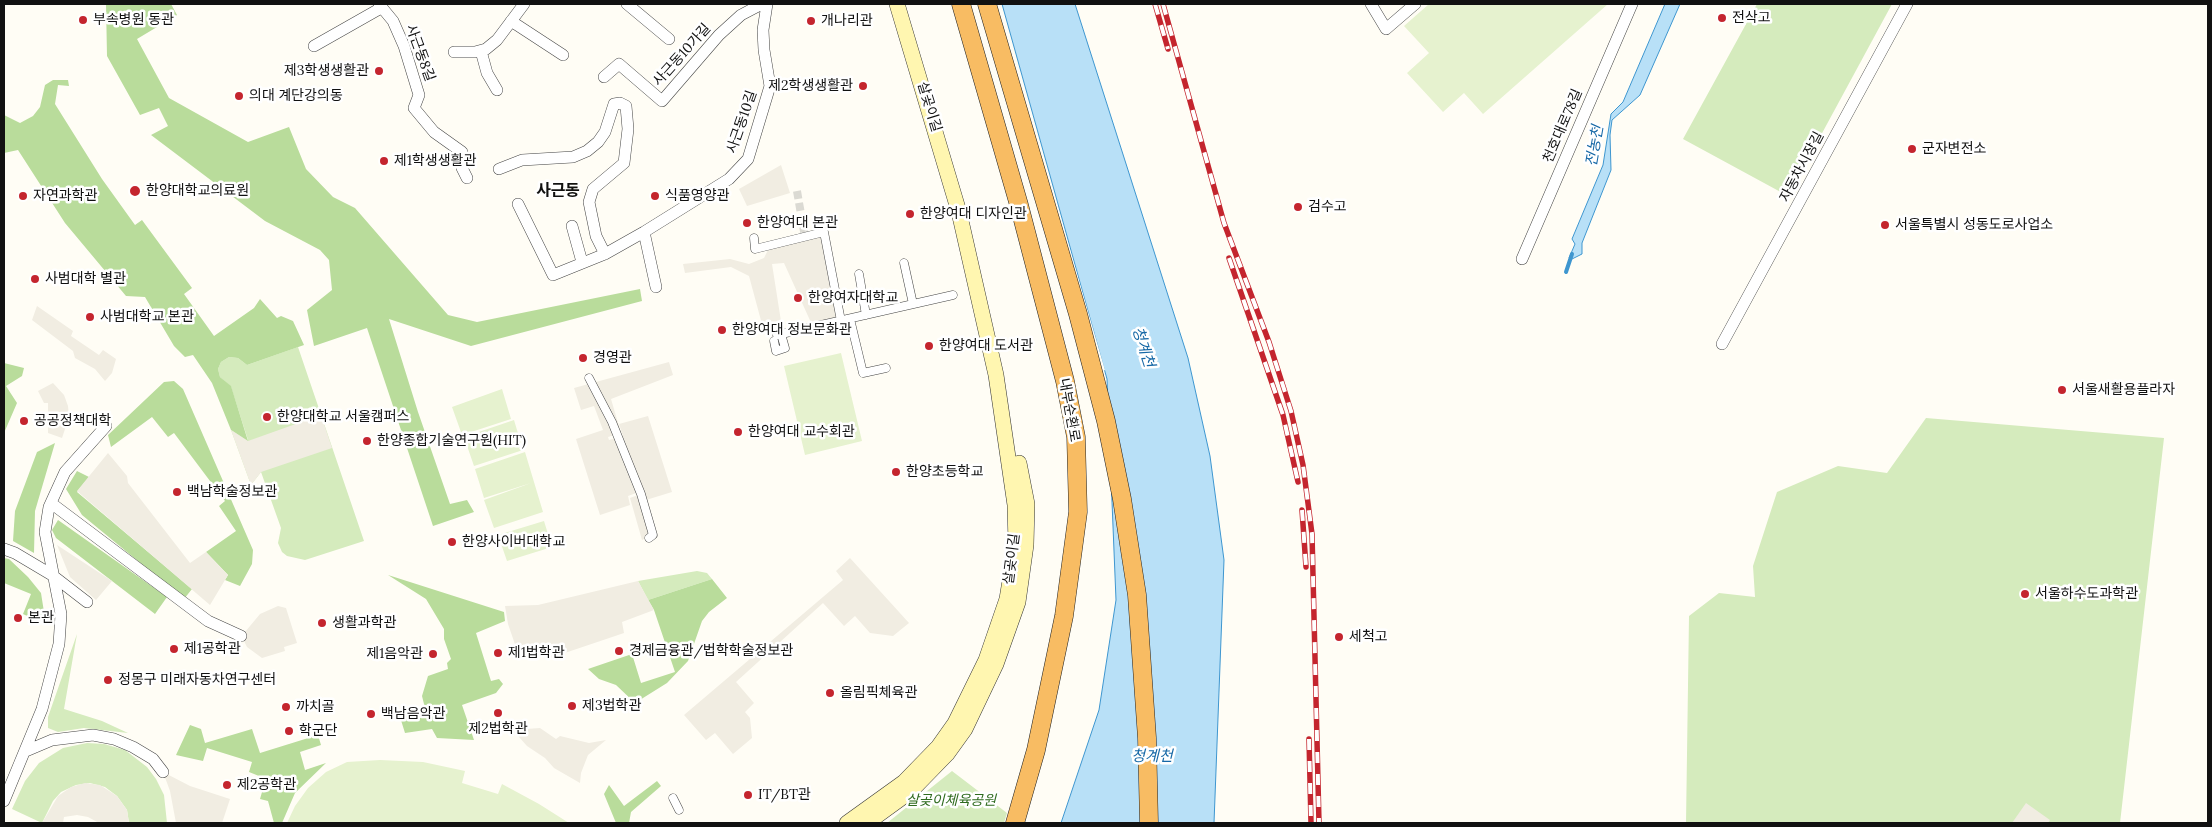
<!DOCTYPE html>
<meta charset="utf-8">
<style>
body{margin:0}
#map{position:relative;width:2212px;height:827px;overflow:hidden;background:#fffdf5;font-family:Lora,serif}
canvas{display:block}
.frame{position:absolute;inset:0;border:5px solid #111;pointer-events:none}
</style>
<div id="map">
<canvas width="2212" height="827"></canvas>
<div class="frame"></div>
</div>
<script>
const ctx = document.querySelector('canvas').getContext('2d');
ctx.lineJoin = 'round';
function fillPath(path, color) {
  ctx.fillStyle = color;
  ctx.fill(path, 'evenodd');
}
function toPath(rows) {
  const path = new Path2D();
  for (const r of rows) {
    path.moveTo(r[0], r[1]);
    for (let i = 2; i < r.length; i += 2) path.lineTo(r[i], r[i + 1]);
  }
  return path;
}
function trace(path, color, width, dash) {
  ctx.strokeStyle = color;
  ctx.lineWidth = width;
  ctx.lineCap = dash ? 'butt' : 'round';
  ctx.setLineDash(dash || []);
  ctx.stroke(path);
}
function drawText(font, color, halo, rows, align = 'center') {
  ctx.font = font + ' Lora,"Noto Sans KR",serif';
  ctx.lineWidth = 5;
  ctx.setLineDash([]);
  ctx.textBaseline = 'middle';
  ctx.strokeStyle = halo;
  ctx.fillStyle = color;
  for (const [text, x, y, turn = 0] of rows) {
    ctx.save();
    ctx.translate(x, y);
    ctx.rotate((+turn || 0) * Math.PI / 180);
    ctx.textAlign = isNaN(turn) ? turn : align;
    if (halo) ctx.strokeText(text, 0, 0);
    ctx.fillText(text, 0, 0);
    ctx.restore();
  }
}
fillPath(toPath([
 [1757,4,1892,4,1788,196,1683,139],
 [298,347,364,541,305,560,287,556,282,552,278,543,281,528,261,472,251,485,231,430,248,440,231,387,220,377,218,369,221,362,229,357,238,358,247,365],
 [1926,418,2164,438,2120,823,1686,823,1689,616,1719,593,1755,597,1753,566,1777,492,1838,466,1887,473],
 [697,571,707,573,712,579,648,600,638,581],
 [77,634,64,709,102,721,128,733,84,728,58,732,48,728,48,717],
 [87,743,104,744,125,750,147,767,156,779,164,795,167,823,129,823,127,810,117,796,105,787,90,783,76,785,61,792,53,801,42,823,12,809,25,781,39,763,63,748],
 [952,771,1007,813,1004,823,887,823]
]), '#d5ebbd');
fillPath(toPath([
 [106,4,171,4,177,15,137,39,169,98,248,142,289,127,306,169,333,197,355,208,448,315,477,322,640,289,642,301,471,346,389,319,418,412,450,504,467,500,474,512,433,526,367,328,314,346,307,310,332,290,329,260,320,250,265,221,151,135,168,126,159,108,140,115,107,56],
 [53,80,68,80,69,86,58,85,55,104,102,179,135,225,142,220,192,288,184,294,214,336,254,308,260,299,277,318,281,316,293,321,304,345,247,365,238,358,229,357,221,362,218,369,220,377,231,386,248,441,231,430,212,383,193,355,185,357,174,346,145,297,126,296,65,223,18,150,4,153,4,115,20,123,33,116,40,107,45,85],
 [4,363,24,368,22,376,6,386,17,403,4,433],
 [174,381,183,389,253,550,252,564,240,586,225,580,228,575,206,552,236,531,219,506,225,501,174,433,168,437,152,417,111,447,108,435,164,382],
 [55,443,35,511,34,553,13,541,15,511,37,452],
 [77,471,89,477,77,492,192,589,184,599,82,515,66,489],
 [58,520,167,597,155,614,56,538,52,530],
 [4,558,9,559,28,577,41,593,44,612,40,622,23,614,31,594,4,583],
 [388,575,504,612,505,621,476,633,491,681,499,679,503,684,496,693,462,705,474,740,437,738,432,729,405,733,400,717,425,708,422,696,428,676,448,669,447,663,451,659,444,639,444,629,426,599],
 [712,579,727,598,709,612,702,621,688,661,667,683,635,703,616,685,599,679,588,669,632,654,641,683,675,672,654,610,648,600],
 [190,725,201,729,205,743,252,729,260,753,318,735,321,745,300,752,305,770,326,763,295,793,282,823,274,823,268,801,260,799,264,785,257,782,259,776,249,772,252,762,207,748,203,761,176,755],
 [657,781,661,786,631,812,629,823,616,823,604,794,609,785,624,806]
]), '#b9dc9b');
fillPath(toPath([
 [1429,4,1608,4,1483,114,1464,93,1443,112,1407,73,1429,53,1404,26],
 [841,353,862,441,805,455,784,366],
 [502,389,511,419,462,435,452,407],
 [514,420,523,450,474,466,464,437],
 [525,452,543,512,494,528,484,500,531,483,484,498,475,469],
 [544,521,552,547,507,561,498,535],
 [380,760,423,762,465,771,462,783,498,794,502,784,539,804,569,823,287,823,295,806,308,788,326,772,347,762]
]), '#e6f2cf');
fillPath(toPath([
 [781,165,790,193,747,206,739,189],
 [824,232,841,321,813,327,784,263,772,264,783,334,777,335,763,328,749,276,731,267,685,273,683,264,730,259,749,264,764,258,770,246],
 [37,306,73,331,71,336,99,355,103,350,116,359,112,373,105,381,95,369,75,358,73,351,32,320],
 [669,362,673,375,611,399,621,433,608,437,609,440,623,436,619,424,648,416,672,492,646,500,639,492,628,496,630,505,600,515,576,439,603,430,594,406,581,410,574,388],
 [53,383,64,395,68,406,69,417,62,438,48,433,48,403,44,403,38,391],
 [321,415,332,448,261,472,251,485,231,430,248,441],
 [108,453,127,476,128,483,190,563,206,552,228,575,210,605,77,491],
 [641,494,653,535,642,540,630,498],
 [57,545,112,581,96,600,70,577],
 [850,558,909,623,893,636,870,633,855,616,844,626,823,603,736,682,754,703,745,712,750,718,752,738,733,754,715,733,706,740,684,715,843,580,836,571],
 [638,581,654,610,622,622,624,633,547,659,544,649,521,657,519,656,508,624,505,606,538,605],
 [278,606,286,608,297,643,284,647,285,651,262,658,247,647,244,641,245,632,260,614],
 [517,727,526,729,540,728,556,739,560,736,589,743,606,740,588,755,581,773,580,783,554,768,545,758,527,746,511,728],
 [163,772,190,786,230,799,222,823,176,823,170,791],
 [85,783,100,785,117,796,127,810,129,823,99,823,88,817,77,815,64,817,63,823,42,823,58,796,71,787],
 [2026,803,2050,820,2048,823,2012,823]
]), '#f1ede2');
const water = toPath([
 [1002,4,1075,4,1188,358,1210,456,1224,560,1214,823,1061,823,1099,710,1116,600,1107,379,1002,4],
 [1665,4,1680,4,1640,95,1612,120,1610,135,1611,170,1582,243,1582,254,1572,259,1569,258,1575,244,1572,239,1603,165,1611,114,1623,102,1665,4]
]);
fillPath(water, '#b8e0f7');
trace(water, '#3e96cf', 1);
fillPath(toPath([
 [1010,44,1105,370,1103,371]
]), '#fffdf5');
trace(toPath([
 [1566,272,1572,254]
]), '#3e96cf', 4);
trace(toPath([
 [797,191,805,237]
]), '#dbdad3', 8, [8, 4]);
const pedestrian = toPath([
 [754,238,755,249,824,232,841,321],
 [904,263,913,304],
 [859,274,866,315],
 [850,319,863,373,886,368],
 [777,335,953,295],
 [774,341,776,351,785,348,781,334],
 [589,378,612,422,641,494,653,535,649,538],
 [673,798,679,810]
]);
const minor = toPath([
 [379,4,393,21,404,46,419,95,414,108,434,132,462,152,462,168,467,178],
 [627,4,669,39],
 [1371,4,1386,29,1415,4],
 [511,21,563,55],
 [314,46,381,8],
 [481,51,487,73,497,90],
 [454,52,475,52,486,49,497,40,524,4],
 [604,77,619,64,662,101,719,35,741,15,762,4],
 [499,169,522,160,573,157,587,151,598,142,605,132,614,104,620,103,626,106,628,129,624,163,593,189,589,202,596,236,605,254],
 [518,204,553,275,605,254,644,232,729,179,748,159,770,86,764,50,763,30,767,4],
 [572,226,582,262],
 [644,232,656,287],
 [1522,259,1632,4],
 [1722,344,1907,4],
 [51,503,208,621,241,636],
 [4,549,15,553,52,575,87,602],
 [26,751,52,740,93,735,114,739,133,747,153,759,163,772],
 [4,801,42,709,59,644,61,614,45,532,49,507,65,472,106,426]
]);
const secondary = toPath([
 [847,823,904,782,938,747,955,723,986,660,1007,599,1016,544,1015,505,996,375,959,212,897,4],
 [867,823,911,791,947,754,965,729,996,664,1018,602,1026,545,1027,504,1019,463]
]);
const trunk = toPath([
 [961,4,1019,205,1065,381,1076,437,1078,512,1064,616,1036,750,1015,823],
 [987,4,1078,314,1106,421,1122,499,1137,595,1147,738,1149,823]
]);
trace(pedestrian, '#444', 9);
trace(minor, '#444', 12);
trace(secondary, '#333', 16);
trace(trunk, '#222', 19);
trace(pedestrian, '#fff', 8);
trace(minor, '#fff', 11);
trace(secondary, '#fff6b0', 15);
trace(trunk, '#f8bc63', 18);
const rail = toPath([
 [1155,4,1168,49],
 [1163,4,1224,223,1269,342,1291,411,1303,465,1312,534,1319,823],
 [1229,258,1283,415,1298,482],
 [1302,510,1306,567],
 [1309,739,1311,823]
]);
trace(rail, '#c4252e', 5.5);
trace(rail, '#fff', 4, [11]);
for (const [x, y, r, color] of [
 [1722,18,5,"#c4252e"],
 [83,20,5,"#c4252e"],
 [811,21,5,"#c4252e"],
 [379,71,5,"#c4252e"],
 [863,86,5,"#c4252e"],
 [239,96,5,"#c4252e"],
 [1912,149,5,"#c4252e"],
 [384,161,5,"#c4252e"],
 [135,191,6,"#c4252e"],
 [23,196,5,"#c4252e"],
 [655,196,5,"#c4252e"],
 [1298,207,5,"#c4252e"],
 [910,214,5,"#c4252e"],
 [747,223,5,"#c4252e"],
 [1885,225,5,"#c4252e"],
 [35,279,5,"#c4252e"],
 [798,298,5,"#c4252e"],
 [90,317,5,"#c4252e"],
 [722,330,5,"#c4252e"],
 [929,346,5,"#c4252e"],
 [583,358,5,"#c4252e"],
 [2062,390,5,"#c4252e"],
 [267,417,5,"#c4252e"],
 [24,421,5,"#c4252e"],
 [738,432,5,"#c4252e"],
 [367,441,5,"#c4252e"],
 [896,472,5,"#c4252e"],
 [177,492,5,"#c4252e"],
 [452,542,5,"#c4252e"],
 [2025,594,5,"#c4252e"],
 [18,618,5,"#c4252e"],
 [322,623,5,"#c4252e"],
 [1339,637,5,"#c4252e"],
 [174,649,5,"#c4252e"],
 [619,651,5,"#c4252e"],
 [498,653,5,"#c4252e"],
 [433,654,5,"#c4252e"],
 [108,680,5,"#c4252e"],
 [830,693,5,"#c4252e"],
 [572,706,5,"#c4252e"],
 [286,707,5,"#c4252e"],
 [498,713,5,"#c4252e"],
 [371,714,5,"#c4252e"],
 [289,731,5,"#c4252e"],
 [227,785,5,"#c4252e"],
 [748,795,5,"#c4252e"]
]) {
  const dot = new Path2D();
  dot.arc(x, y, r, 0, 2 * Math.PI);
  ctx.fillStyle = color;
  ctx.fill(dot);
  trace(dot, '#fff', 2);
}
drawText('14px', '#111', '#fff', [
 ["전삭고",1732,18],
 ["부속병원 동관",93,20],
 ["개나리관",821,21],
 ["제3학생생활관",369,71,"right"],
 ["제2학생생활관",853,86,"right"],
 ["의대 계단강의동",249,96],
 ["군자변전소",1922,149],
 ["제1학생생활관",394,161],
 ["한양대학교의료원",146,191],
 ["자연과학관",33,196],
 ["식품영양관",665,196],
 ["검수고",1308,207],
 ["한양여대 디자인관",920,214],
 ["한양여대 본관",757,223],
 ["서울특별시 성동도로사업소",1895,225],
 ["사범대학 별관",45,279],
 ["한양여자대학교",808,298],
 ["사범대학교 본관",100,317],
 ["한양여대 정보문화관",732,330],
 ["한양여대 도서관",939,346],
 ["경영관",593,358],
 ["서울새활용플라자",2072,390],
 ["한양대학교 서울캠퍼스",277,417],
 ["공공정책대학",34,421],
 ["한양여대 교수회관",748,432],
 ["한양종합기술연구원(HIT)",377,441],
 ["한양초등학교",906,472],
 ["백남학술정보관",187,492],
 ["한양사이버대학교",462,542],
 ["서울하수도과학관",2035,594],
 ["본관",28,618],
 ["생활과학관",332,623],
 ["세척고",1349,637],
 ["제1공학관",184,649],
 ["경제금융관/법학학술정보관",629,651],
 ["제1법학관",508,653],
 ["제1음악관",423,654,"right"],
 ["정몽구 미래자동차연구센터",118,680],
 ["올림픽체육관",840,693],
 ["제3법학관",582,706],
 ["까치골",296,707],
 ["백남음악관",381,714],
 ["제2법학관",498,729,"center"],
 ["학군단",299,731],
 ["제2공학관",237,785],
 ["IT/BT관",758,795]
], 'left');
drawText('14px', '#111', '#fff', [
 ["사근동8길",420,53,70],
 ["사근동10가길",682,55,-48],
 ["살곶이길",929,107,73],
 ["사근동10길",742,122,-71],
 ["천호대로78길",1563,126,-67],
 ["자동차시장길",1802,167,-62],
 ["내부순환로",1069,410,80],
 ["살곶이길",1012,559,-83]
]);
drawText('italic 14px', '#2f6b1f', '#fff', [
 ["살곶이체육공원",951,801]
]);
drawText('italic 15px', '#1668a6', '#fff', [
 ["전농천",1595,146,-80],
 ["청계천",1143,347,72],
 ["청계천",1152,757]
]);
drawText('bold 16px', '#111', '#fff', [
 ["사근동",558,191]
]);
</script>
